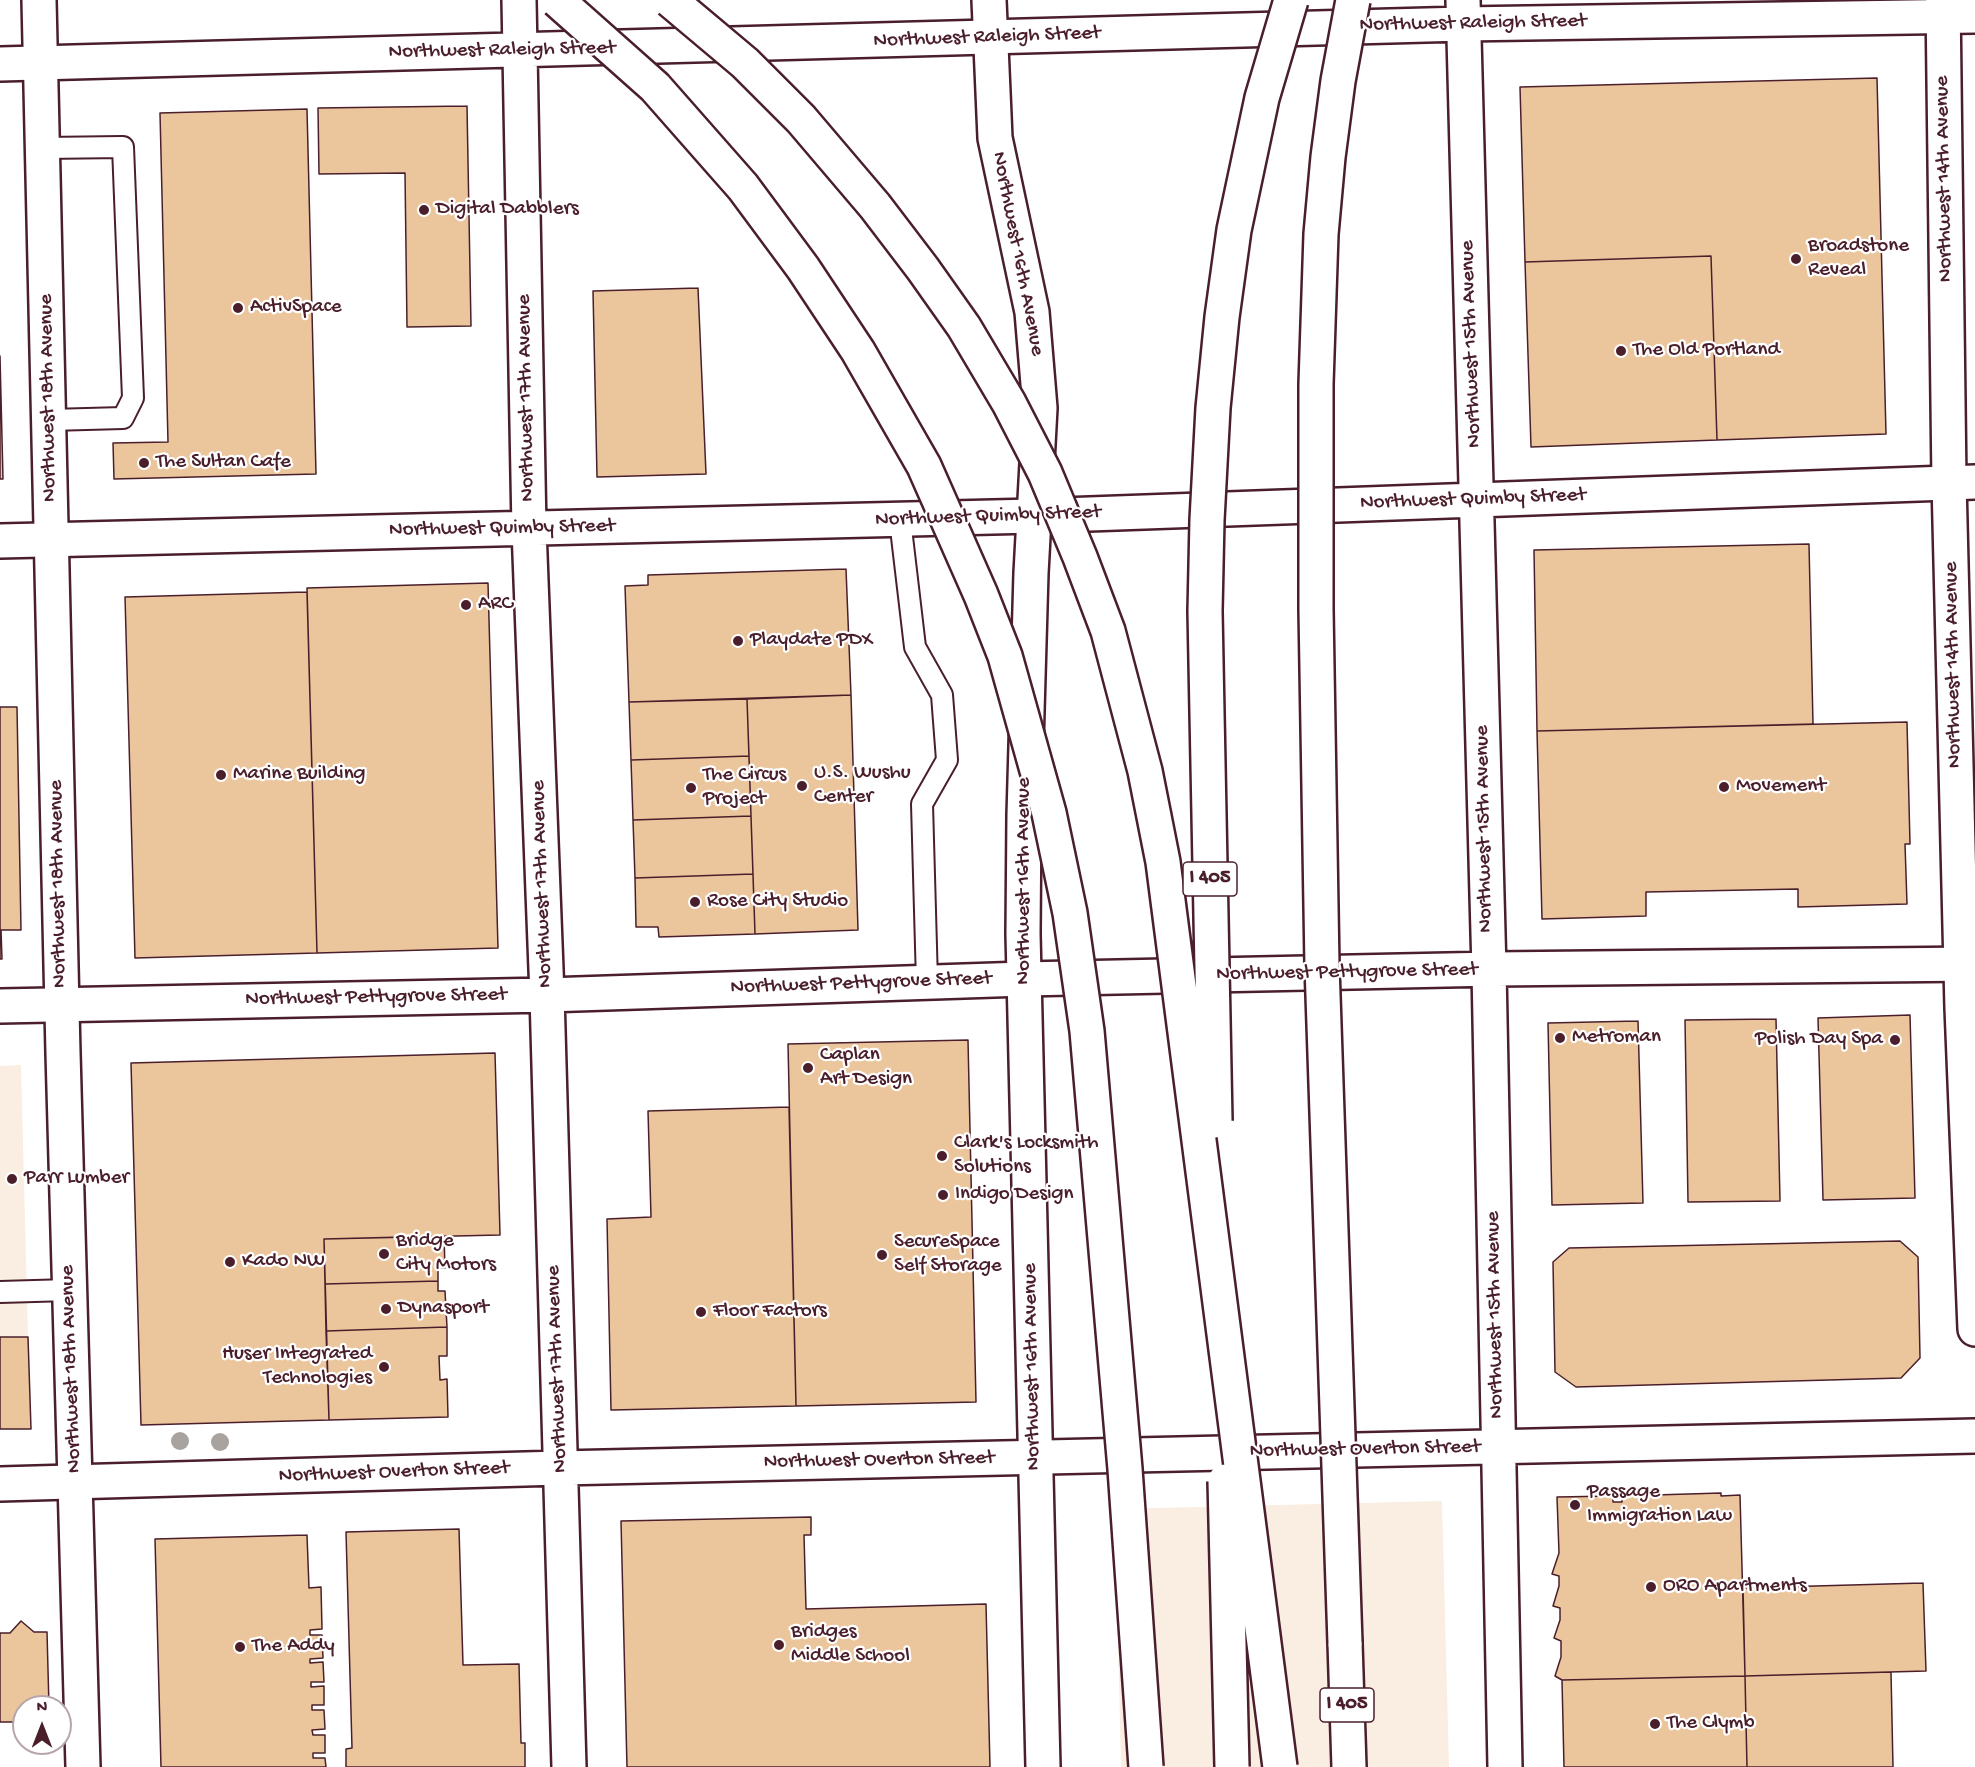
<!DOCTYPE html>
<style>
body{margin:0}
#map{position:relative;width:1975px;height:1767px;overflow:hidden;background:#fff;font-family:"Gochi Hand",sans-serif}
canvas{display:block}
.north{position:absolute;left:12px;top:1695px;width:60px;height:60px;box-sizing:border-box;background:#fff;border:2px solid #b7a5aa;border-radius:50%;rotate:0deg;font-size:16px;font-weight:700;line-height:24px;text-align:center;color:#4a1f2b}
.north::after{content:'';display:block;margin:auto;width:21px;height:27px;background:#4a1f2b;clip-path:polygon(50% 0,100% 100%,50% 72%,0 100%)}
</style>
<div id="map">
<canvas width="1975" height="1767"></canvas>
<div class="north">N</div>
</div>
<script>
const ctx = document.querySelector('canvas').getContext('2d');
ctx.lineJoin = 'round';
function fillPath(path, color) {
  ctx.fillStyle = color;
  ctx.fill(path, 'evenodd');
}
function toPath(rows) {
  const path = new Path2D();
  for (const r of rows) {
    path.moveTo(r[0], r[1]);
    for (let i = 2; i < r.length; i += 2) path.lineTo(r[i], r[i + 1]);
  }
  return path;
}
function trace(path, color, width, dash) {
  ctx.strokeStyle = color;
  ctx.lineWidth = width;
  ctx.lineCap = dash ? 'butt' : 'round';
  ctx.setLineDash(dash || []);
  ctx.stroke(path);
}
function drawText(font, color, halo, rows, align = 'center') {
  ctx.font = font + ' "Gochi Hand",sans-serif';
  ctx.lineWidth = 4.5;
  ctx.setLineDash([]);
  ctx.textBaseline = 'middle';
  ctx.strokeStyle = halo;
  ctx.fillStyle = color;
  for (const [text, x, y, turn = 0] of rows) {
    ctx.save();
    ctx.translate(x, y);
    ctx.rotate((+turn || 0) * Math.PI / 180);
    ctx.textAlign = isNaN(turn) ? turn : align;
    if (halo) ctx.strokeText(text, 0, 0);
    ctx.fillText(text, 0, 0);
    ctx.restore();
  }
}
fillPath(toPath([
 [21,1065,28,1337,0,1337,0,1066],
 [1442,1501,1449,1767,1121,1767,1115,1509]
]), '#f9eee1');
const building = toPath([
 [1877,78,1886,434,1717,440,1711,256,1525,262,1520,87,1877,78],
 [467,106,471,326,407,327,405,173,319,174,318,108,467,106],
 [307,109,316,474,114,479,113,443,168,442,160,113,307,109],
 [1711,256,1717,440,1531,447,1525,262,1711,256],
 [698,288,706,474,597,477,593,291,698,288],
 [0,356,3,479,0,479,0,356],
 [1809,544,1813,724,1537,731,1534,550,1809,544],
 [846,569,851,695,629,702,625,586,648,585,648,575,846,569],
 [488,583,498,948,317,953,307,588,488,583],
 [307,592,317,953,135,958,125,597,307,592],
 [851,695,858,930,755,934,747,699,851,695],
 [747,699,749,756,631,760,629,702,747,699],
 [0,707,17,707,21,930,1,930,2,959,0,959,0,707],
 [1907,722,1910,844,1905,844,1907,904,1798,907,1798,889,1646,892,1646,916,1542,919,1537,731,1907,722],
 [749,756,751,816,633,820,631,760,749,756],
 [751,816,753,874,635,878,633,820,751,816],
 [753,874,755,934,659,937,658,927,636,927,635,878,753,874],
 [1910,1015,1915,1198,1823,1200,1818,1018,1910,1015],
 [1776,1019,1780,1201,1688,1202,1685,1020,1776,1019],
 [1638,1021,1643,1203,1552,1205,1548,1023,1638,1021],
 [968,1040,976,1402,796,1406,788,1044,968,1040],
 [495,1053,500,1235,324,1239,329,1420,141,1425,131,1063,495,1053],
 [789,1107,796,1406,611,1410,607,1219,651,1217,648,1111,789,1107],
 [444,1236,445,1268,438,1268,438,1281,325,1284,324,1239,444,1236],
 [1900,1241,1918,1257,1920,1358,1901,1378,1576,1387,1555,1372,1553,1262,1569,1248,1900,1241],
 [438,1281,438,1291,445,1291,447,1327,326,1331,325,1284,438,1281],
 [447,1327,447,1356,439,1356,440,1380,447,1379,448,1417,329,1420,326,1331,447,1327],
 [0,1337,28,1337,31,1429,0,1429,0,1337],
 [1721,1493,1721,1496,1740,1495,1745,1676,1562,1680,1555,1676,1561,1657,1561,1641,1554,1638,1560,1620,1560,1608,1553,1606,1559,1586,1559,1576,1552,1574,1559,1553,1557,1497,1613,1496,1613,1502,1622,1502,1622,1496,1721,1493],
 [811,1517,811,1535,804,1535,806,1609,986,1604,990,1767,627,1767,621,1521,811,1517],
 [459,1529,463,1665,519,1664,521,1743,525,1743,525,1767,346,1767,346,1749,352,1748,346,1532,459,1529],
 [307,1535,309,1588,321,1587,322,1629,310,1630,310,1635,322,1635,323,1658,310,1659,310,1663,323,1662,324,1682,311,1682,311,1687,324,1686,324,1705,312,1705,312,1710,324,1710,325,1729,312,1730,313,1735,325,1735,325,1753,313,1753,313,1758,325,1758,326,1767,161,1767,155,1539,307,1535],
 [1923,1583,1926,1671,1745,1676,1743,1588,1923,1583],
 [21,1621,34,1632,47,1632,49,1707,24,1707,24,1722,0,1722,0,1633,10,1633,21,1621],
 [1891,1672,1893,1767,1747,1767,1745,1676,1891,1672],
 [1745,1676,1747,1767,1564,1767,1562,1680,1745,1676]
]);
fillPath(building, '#ebc69c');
trace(building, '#4a1f2b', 1.5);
const lane = toPath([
 [43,148,123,147,133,398,123,418,50,420],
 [900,520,915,647,942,695,947,760,922,804,927,982],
 [0,1292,69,1290]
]);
const street = toPath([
 [519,0,529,529,547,995,569,1767],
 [1463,0,1489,970,1505,1767],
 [0,64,1463,24,1975,16],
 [0,541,1034,516,1975,482],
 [0,1006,547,995,1024,979,1494,969,1975,964],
 [0,1484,560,1468,1975,1436]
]);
const secondary = toPath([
 [39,0,63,1053,83,1767],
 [989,0,995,138,1032,312,1040,408,1031,573,1024,815,1023,934,1043,1767],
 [1943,0,1949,482,1962,1008,1975,1329]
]);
const highway = toPath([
 [1345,1643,1349,1767]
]);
trace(lane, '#4a1f2b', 24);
trace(street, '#4a1f2b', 38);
trace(secondary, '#4a1f2b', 38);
trace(highway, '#4a1f2b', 38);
trace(lane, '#fff', 20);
trace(street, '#fff', 33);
trace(secondary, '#fff', 33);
trace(highway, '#fff', 33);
const highwayBridge = toPath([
 [557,0,655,87,743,187,803,268,858,351,924,466,981,595,1005,656,1049,813,1070,913,1087,1031,1125,1469,1146,1767],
 [670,0,745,63,801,119,875,206,923,269,964,327,1009,403,1045,473,1080,557,1108,631,1145,771,1163,862,1280,1767],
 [1215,1121,1205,611,1207,520,1213,408,1222,317,1234,230,1262,98,1291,0],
 [1225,1481,1232,1767],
 [1345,1643,1322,966,1316,609,1316,384,1321,234,1328,157,1338,81,1353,0]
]);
trace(highwayBridge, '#4a1f2b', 38, []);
trace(highwayBridge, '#fff', 33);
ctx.fillStyle = '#a8a39f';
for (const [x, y] of [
 [180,1441],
 [220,1442]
]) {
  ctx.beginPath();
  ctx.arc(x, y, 9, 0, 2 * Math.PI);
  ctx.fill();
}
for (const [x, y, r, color] of [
 [424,210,6,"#4a1f2b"],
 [1796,259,6,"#4a1f2b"],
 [238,308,6,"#4a1f2b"],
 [1621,351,6,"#4a1f2b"],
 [144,463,6,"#4a1f2b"],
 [466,605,6,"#4a1f2b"],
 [738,641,6,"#4a1f2b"],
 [221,775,6,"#4a1f2b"],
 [802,786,6,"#4a1f2b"],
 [1724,787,6,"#4a1f2b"],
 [691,788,6,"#4a1f2b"],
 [695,902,6,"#4a1f2b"],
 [1560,1038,6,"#4a1f2b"],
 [1895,1040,6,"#4a1f2b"],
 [808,1068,6,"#4a1f2b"],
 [942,1156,6,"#4a1f2b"],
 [12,1179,6,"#4a1f2b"],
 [943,1195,6,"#4a1f2b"],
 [384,1254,6,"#4a1f2b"],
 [882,1255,6,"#4a1f2b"],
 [230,1262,6,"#4a1f2b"],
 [386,1309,6,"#4a1f2b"],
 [701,1312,6,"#4a1f2b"],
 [384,1367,6,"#4a1f2b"],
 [1575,1505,6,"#4a1f2b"],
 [1651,1587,6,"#4a1f2b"],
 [779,1645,6,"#4a1f2b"],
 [240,1647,6,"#4a1f2b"],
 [1655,1724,6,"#4a1f2b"]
]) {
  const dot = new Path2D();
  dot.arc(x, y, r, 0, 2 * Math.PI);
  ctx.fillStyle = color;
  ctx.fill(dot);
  trace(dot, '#fff', 2);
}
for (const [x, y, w] of [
 [1210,879,54],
 [1347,1705,54]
]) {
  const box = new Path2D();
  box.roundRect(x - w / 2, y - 17, w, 34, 4.5);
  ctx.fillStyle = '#fff';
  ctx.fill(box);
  trace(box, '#4a1f2b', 1.5);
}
drawText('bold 20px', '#4a1f2b', null, [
 ["I 405",1210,879],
 ["I 405",1347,1705]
]);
drawText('21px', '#4a1f2b', '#fff', [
 ["Northwest Raleigh Street",1473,24,-1],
 ["Northwest Raleigh Street",987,38,-2],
 ["Northwest Raleigh Street",502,51,-1],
 ["Northwest 14th Avenue",1945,179,-91],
 ["Northwest 16th Avenue",1017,254,79],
 ["Northwest 15th Avenue",1472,344,-92],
 ["Northwest 18th Avenue",49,398,-91],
 ["Northwest 17th Avenue",527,398,-91],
 ["Northwest Quimby Street",1473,500,-2],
 ["Northwest Quimby Street",988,517,-2],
 ["Northwest Quimby Street",502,529,-1],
 ["Northwest 14th Avenue",1954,665,-91],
 ["Northwest 15th Avenue",1485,829,-91],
 ["Northwest 16th Avenue",1025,881,-90],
 ["Northwest 18th Avenue",59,884,-91],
 ["Northwest 17th Avenue",543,884,-92],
 ["Northwest Pettygrove Street",1347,973,-1],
 ["Northwest Pettygrove Street",861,984,-2],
 ["Northwest Pettygrove Street",376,998,-1],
 ["Northwest 15th Avenue",1496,1315,-91],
 ["Northwest 16th Avenue",1033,1367,-91],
 ["Northwest 18th Avenue",72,1369,-92],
 ["Northwest 17th Avenue",558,1369,-92],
 ["Northwest Overton Street",1365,1450,-1],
 ["Northwest Overton Street",879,1461,-1],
 ["Northwest Overton Street",394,1473,-2]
]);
drawText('21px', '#4a1f2b', '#fff', [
 ["Digital Dabblers",436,210],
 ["Broadstone",1808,247],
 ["Reveal",1808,271],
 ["ActivSpace",250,308],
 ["The Old Portland",1633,351],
 ["The Sultan Cafe",156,463],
 ["ARC",478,605],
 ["Playdate PDX",750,641],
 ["U.S. Wushu",814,774],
 ["Center",814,798],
 ["Marine Building",233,775],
 ["The Circus",703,776],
 ["Project",703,800],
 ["Movement",1736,787],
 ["Rose City Studio",707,902],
 ["Metroman",1572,1038],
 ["Polish Day Spa",1883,1040,"right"],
 ["Caplan",820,1056],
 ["Art Design",820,1080],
 ["Clark's Locksmith",954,1144],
 ["Solutions",954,1168],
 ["Parr Lumber",24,1179],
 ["Indigo Design",955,1195],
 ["Bridge",396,1242],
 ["City Motors",396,1266],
 ["SecureSpace",894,1243],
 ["Self Storage",894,1267],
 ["Kado NW",242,1262],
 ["Dynasport",398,1309],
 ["Floor Factors",713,1312],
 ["Huser Integrated",372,1355,"right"],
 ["Technologies",372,1379,"right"],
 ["Passage",1587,1493],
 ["Immigration Law",1587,1517],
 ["ORO Apartments",1663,1587],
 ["Bridges",791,1633],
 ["Middle School",791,1657],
 ["The Addy",252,1647],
 ["The Clymb",1667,1724]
], 'left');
</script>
